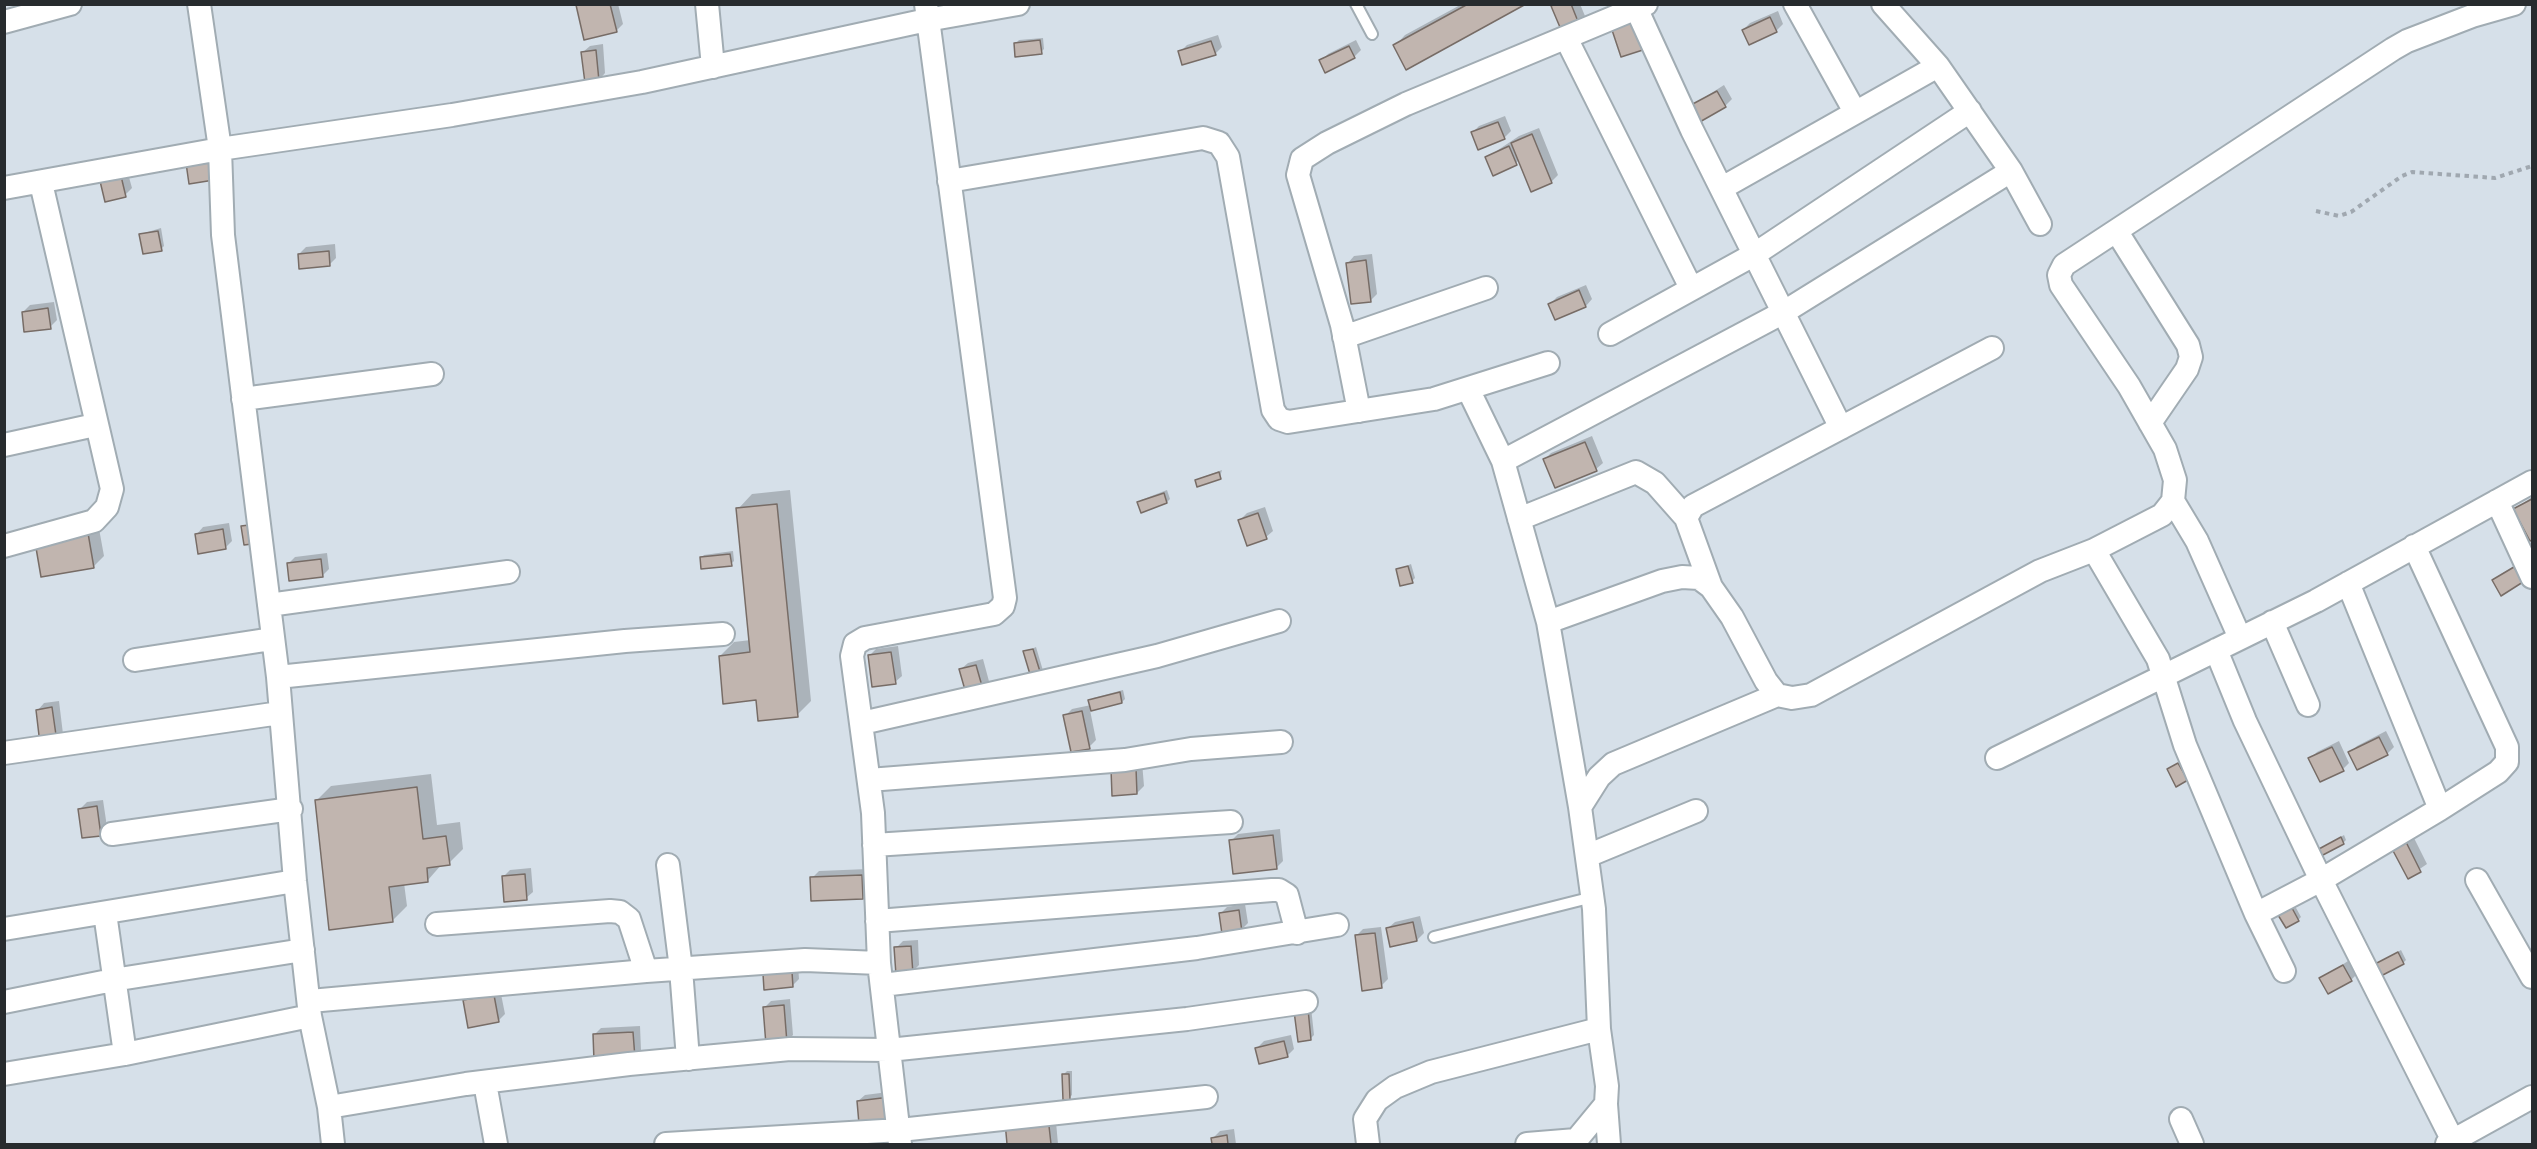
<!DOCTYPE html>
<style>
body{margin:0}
#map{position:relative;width:2537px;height:1149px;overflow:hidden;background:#d6e0e9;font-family:"Libre Baskerville",serif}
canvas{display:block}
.frame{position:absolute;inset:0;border:6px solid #272b2e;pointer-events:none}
</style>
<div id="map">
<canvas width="2537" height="1149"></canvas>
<div class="frame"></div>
</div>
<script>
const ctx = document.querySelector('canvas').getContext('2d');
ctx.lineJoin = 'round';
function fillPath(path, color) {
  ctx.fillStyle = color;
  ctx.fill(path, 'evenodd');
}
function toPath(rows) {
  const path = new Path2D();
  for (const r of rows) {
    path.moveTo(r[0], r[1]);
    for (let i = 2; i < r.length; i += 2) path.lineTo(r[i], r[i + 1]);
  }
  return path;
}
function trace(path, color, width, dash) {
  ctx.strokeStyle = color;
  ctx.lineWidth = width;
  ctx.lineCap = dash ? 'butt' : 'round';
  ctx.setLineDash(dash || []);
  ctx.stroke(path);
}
fillPath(toPath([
 [578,4,618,4,623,24,616,31],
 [1462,4,1523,4,1395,46,1405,35],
 [1555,4,1580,4,1585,16,1579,23],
 [1778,11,1783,24,1777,30,1749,43,1743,30,1750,23],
 [1218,35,1222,47,1215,54,1180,52,1187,45],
 [1043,38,1044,49,1041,52,1016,43,1019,40],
 [1356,40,1361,50,1354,57,1321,61,1328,54],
 [603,44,605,73,599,80,583,52,590,46],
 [1724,85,1732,99,1725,106,1691,106],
 [1505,116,1511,131,1504,138,1473,132,1479,126],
 [1539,128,1558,175,1551,182,1519,160,1516,163,1486,158,1519,136],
 [127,170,132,188,125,195,106,200],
 [161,228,164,246,161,249,141,234],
 [335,244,336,258,329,265,299,254,306,247],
 [1372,254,1377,294,1370,301,1348,263,1354,256],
 [1586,285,1592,299,1586,306,1556,318,1550,304,1557,297],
 [54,302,57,320,50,327,23,312,30,305],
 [1592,436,1603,463,1596,469,1544,460,1551,453],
 [1222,470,1220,477,1197,481,1200,478],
 [790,490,811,701,797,715,757,699,720,656,734,642,751,640,738,509,752,494],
 [1167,490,1170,499,1167,502,1141,511,1138,503,1141,500],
 [2532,497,2532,538,2531,539,2515,509],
 [1265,507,1273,531,1266,537,1240,520,1247,513],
 [98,523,104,556,93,567,47,532],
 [229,523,232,541,225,548,197,534,203,527],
 [733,551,734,561,731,564,701,558,704,555],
 [327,553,329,569,322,576,288,564,295,557],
 [2522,561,2529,574,2494,581,2501,574],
 [1411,564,1415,578,1412,581,1397,570],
 [898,646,902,676,895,682,869,656,876,649],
 [1036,647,1044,674,1041,677,1025,652],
 [983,659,990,685,968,696,961,669,968,663],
 [1123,690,1125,699,1122,702,1090,710,1096,740,1089,747,1065,716,1072,709,1091,705,1093,698],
 [59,701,63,734,56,741,38,710,44,703],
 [2386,731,2394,747,2387,754,2350,753,2357,746],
 [2339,741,2349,763,2343,769,2310,759,2317,752],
 [2181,761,2190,776,2187,779,2172,767],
 [1142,762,1144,786,1137,793,1119,763],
 [431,774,437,825,460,822,463,849,449,863,442,864,428,880,404,883,407,906,392,921,317,800,331,786],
 [103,800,107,827,100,834,80,809,87,802],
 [1280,829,1283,861,1276,868,1231,841,1238,834],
 [2412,834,2427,864,2408,877,2393,848],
 [2344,835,2346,840,2343,843,2319,850],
 [531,868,533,892,526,898,503,877,510,870],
 [868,869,869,891,862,898,812,878,819,871],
 [1245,904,1248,923,1241,930,1220,914,1227,907],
 [2295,906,2301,917,2298,920,2283,913],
 [1420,916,1424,933,1417,940,1388,928,1395,922],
 [1381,927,1388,979,1381,986,1356,936,1363,929],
 [918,940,919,965,912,972,896,948,903,941],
 [2401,950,2406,960,2403,963,2375,965],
 [2351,959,2358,973,2351,980,2321,979],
 [798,965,799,979,792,986,766,988],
 [500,989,505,1014,498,1021,464,1001,471,994],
 [790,999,793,1035,786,1042,764,1008,771,1001],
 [1311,1007,1314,1035,1311,1038,1299,1008],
 [640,1026,641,1050,634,1057,594,1035,601,1028],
 [1291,1035,1294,1049,1287,1056,1257,1048,1264,1041],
 [1067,1071,1072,1071,1072,1095,1069,1098,1064,1074],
 [896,1091,860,1122,858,1101,865,1095],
 [1055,1111,1058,1144,1008,1144,1006,1122],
 [1234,1129,1236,1144,1214,1144,1213,1138,1220,1131]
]), '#0003');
const building = toPath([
 [610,4,617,32,584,40,576,5,610,4],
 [1468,4,1526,4,1406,70,1393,45,1468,4],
 [1555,4,1571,4,1579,24,1562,32,1551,6,1555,4],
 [1770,17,1777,32,1749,45,1742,30,1770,17],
 [1636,18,1646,49,1621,57,1611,27,1636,18],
 [1040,40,1042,54,1015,57,1014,43,1040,40],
 [1211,41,1216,55,1182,65,1178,51,1211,41],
 [1349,46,1355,58,1325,73,1319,60,1349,46],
 [596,50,599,81,585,83,581,52,596,50],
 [1717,91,1726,107,1698,123,1689,106,1717,91],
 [1498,122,1505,139,1478,150,1471,132,1498,122],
 [1532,134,1552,183,1531,192,1511,143,1532,134],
 [1509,146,1517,165,1493,176,1485,157,1509,146],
 [211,160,214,180,189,184,186,163,211,160],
 [121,176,126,197,105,202,100,181,121,176],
 [158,231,162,251,143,254,139,234,158,231],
 [329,251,330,266,299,269,298,254,329,251],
 [1366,260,1371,302,1351,304,1346,263,1366,260],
 [1579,290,1586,307,1555,320,1548,304,1579,290],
 [48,308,51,329,24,332,22,312,48,308],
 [1585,442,1597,471,1555,488,1543,459,1585,442],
 [1219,472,1221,479,1197,487,1195,480,1219,472],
 [1164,493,1167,503,1141,513,1137,502,1164,493],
 [2532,499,2532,540,2530,541,2513,509,2532,499],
 [777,504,798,717,758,721,756,700,723,704,719,656,750,652,736,508,777,504],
 [1258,513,1267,539,1247,546,1238,520,1258,513],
 [257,524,260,543,244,545,241,526,257,524],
 [223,529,226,549,198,554,195,534,223,529],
 [88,533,94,568,41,577,35,542,88,533],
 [730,554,732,566,701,569,700,557,730,554],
 [321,559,323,577,289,581,287,563,321,559],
 [1408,566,1413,583,1400,586,1396,569,1408,566],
 [2514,567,2523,582,2501,596,2492,580,2514,567],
 [1033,649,1042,678,1032,681,1023,651,1033,649],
 [891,652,896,684,872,687,868,655,891,652],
 [976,665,984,693,967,697,959,669,976,665],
 [1120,692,1122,703,1091,711,1088,700,1120,692],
 [52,707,57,742,40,744,36,710,52,707],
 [1082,711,1090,749,1071,752,1063,715,1082,711],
 [2379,737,2388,755,2357,770,2348,752,2379,737],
 [2332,747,2344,771,2320,782,2308,758,2332,747],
 [2178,763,2188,780,2176,787,2167,769,2178,763],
 [1136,768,1137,794,1112,796,1111,769,1136,768],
 [417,787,423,839,446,836,450,865,427,868,428,882,389,887,393,922,329,930,315,800,417,787],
 [97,806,101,836,82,838,78,809,97,806],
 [1273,835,1277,869,1233,874,1229,840,1273,835],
 [2341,837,2344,844,2321,856,2317,850,2341,837],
 [2405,840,2421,872,2408,879,2391,847,2405,840],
 [525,874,527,900,504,902,502,876,525,874],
 [862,875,863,899,811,901,810,877,862,875],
 [2292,908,2299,921,2286,928,2278,915,2292,908],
 [1239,910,1242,932,1222,934,1219,913,1239,910],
 [1413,922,1417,941,1390,947,1386,928,1413,922],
 [1375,933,1382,988,1362,991,1355,935,1375,933],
 [911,946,913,974,896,975,894,947,911,946],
 [2398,952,2404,964,2379,977,2373,965,2398,952],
 [2343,965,2352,981,2328,994,2319,978,2343,965],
 [792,972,793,987,764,990,763,974,792,972],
 [494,995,499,1022,468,1028,463,1000,494,995],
 [784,1005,787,1043,766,1045,763,1007,784,1005],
 [1308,1009,1311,1040,1298,1042,1294,1011,1308,1009],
 [633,1032,635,1058,594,1061,593,1034,633,1032],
 [1284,1041,1288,1057,1259,1064,1255,1048,1284,1041],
 [1062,1074,1069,1074,1070,1100,1063,1100,1062,1074],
 [890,1097,892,1120,859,1124,857,1101,890,1097],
 [1048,1117,1051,1144,1007,1144,1005,1122,1048,1117],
 [1227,1135,1228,1144,1212,1144,1211,1138,1227,1135]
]);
fillPath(building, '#c1b5af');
trace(building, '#776c66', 1.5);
const service = toPath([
 [1356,4,1372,34],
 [1434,937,1593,897]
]);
const minor = toPath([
 [199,4,220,149,223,235,278,677,295,881,310,1016,329,1107,333,1144],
 [707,4,713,67],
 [1795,4,1855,112],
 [1637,10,1692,130,1841,428],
 [4,22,70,4],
 [1566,38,1691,288],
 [1938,66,2011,171,2040,224],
 [949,181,1203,138,1219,143,1228,157,1273,410,1279,419,1288,422,1434,399,1548,363],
 [4,188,220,149,452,115,642,82,927,20,1018,4],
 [1722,188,1938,66,1883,4],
 [2117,232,2188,345,2191,357,2187,369,2150,423],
 [1610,334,1755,254,1970,111],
 [1344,337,1486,288],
 [1469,391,1503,461,1548,622,1580,807,1594,909,1599,1029,1607,1086,1606,1104,1573,1144],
 [243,399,432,374],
 [1359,411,1342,325,1298,175,1302,159,1327,143,1406,104,1646,4],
 [4,445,95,425],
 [1503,461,1784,312,2011,171],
 [2173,501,2197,541,2240,638],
 [2497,501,2532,577],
 [1519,519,1636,472,1655,483,1686,518],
 [4,546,94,521,107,507,112,489,41,183],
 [2094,550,2158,659,2185,745,2256,914,2284,971],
 [2348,583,2440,809],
 [1711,587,1686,518,1693,506,1992,348],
 [269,605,508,572],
 [1548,622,1662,581,1682,577,1699,578,1711,587,1732,617,1766,681,1777,695,1792,698,1811,695,2040,571,2094,550,2162,515,2173,501,2175,480,2165,449,2129,386,2061,285,2059,275,2064,265,2393,49,2407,41,2472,16,2514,4],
 [2272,622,2308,705],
 [2216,650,2245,721,2321,880,2453,1141],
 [135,660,272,639],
 [278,677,625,641,723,634],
 [862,723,1157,656,1279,621],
 [4,753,280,713],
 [1997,758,2316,601,2532,482],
 [869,780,1125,760,1191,749,1281,742],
 [1580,807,1599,777,1613,764,1777,695],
 [112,834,291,809],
 [874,845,1231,822],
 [1587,856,1696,811],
 [668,865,681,969,688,1059],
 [2477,880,2532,977],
 [105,913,125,1054],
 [2256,914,2321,880,2440,809,2498,772,2507,762,2507,747,2414,546],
 [877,921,1272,890,1279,890,1287,895,1297,933],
 [437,924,610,911,620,912,629,919,646,971],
 [4,929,295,881],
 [882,985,1197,948,1337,925],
 [310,1001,646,971,805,960,879,963],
 [4,1002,113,980,303,950],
 [4,1074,125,1054,310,1016],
 [485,1083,496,1144],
 [1606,1104,1609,1144],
 [329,1107,466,1084,629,1064,790,1049,889,1050,1187,1019,1306,1002],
 [2181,1119,2192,1144],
 [666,1144,900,1130,1206,1097],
 [900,1144,879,963,873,813,852,656,855,644,865,638,994,614,1003,606,1005,598,926,4],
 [1368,1144,1365,1119,1377,1100,1395,1087,1431,1072,1599,1029],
 [1527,1144,1576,1140],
 [2447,1144,2532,1097]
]);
trace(service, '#a1acb3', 14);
trace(minor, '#a1acb3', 26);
trace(toPath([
 [2316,211,2339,216,2351,212,2402,176,2412,172,2495,178,2532,166]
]), '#a0a8b0', 4, [4.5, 4.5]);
trace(service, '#fff', 10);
trace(minor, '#fff', 22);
</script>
